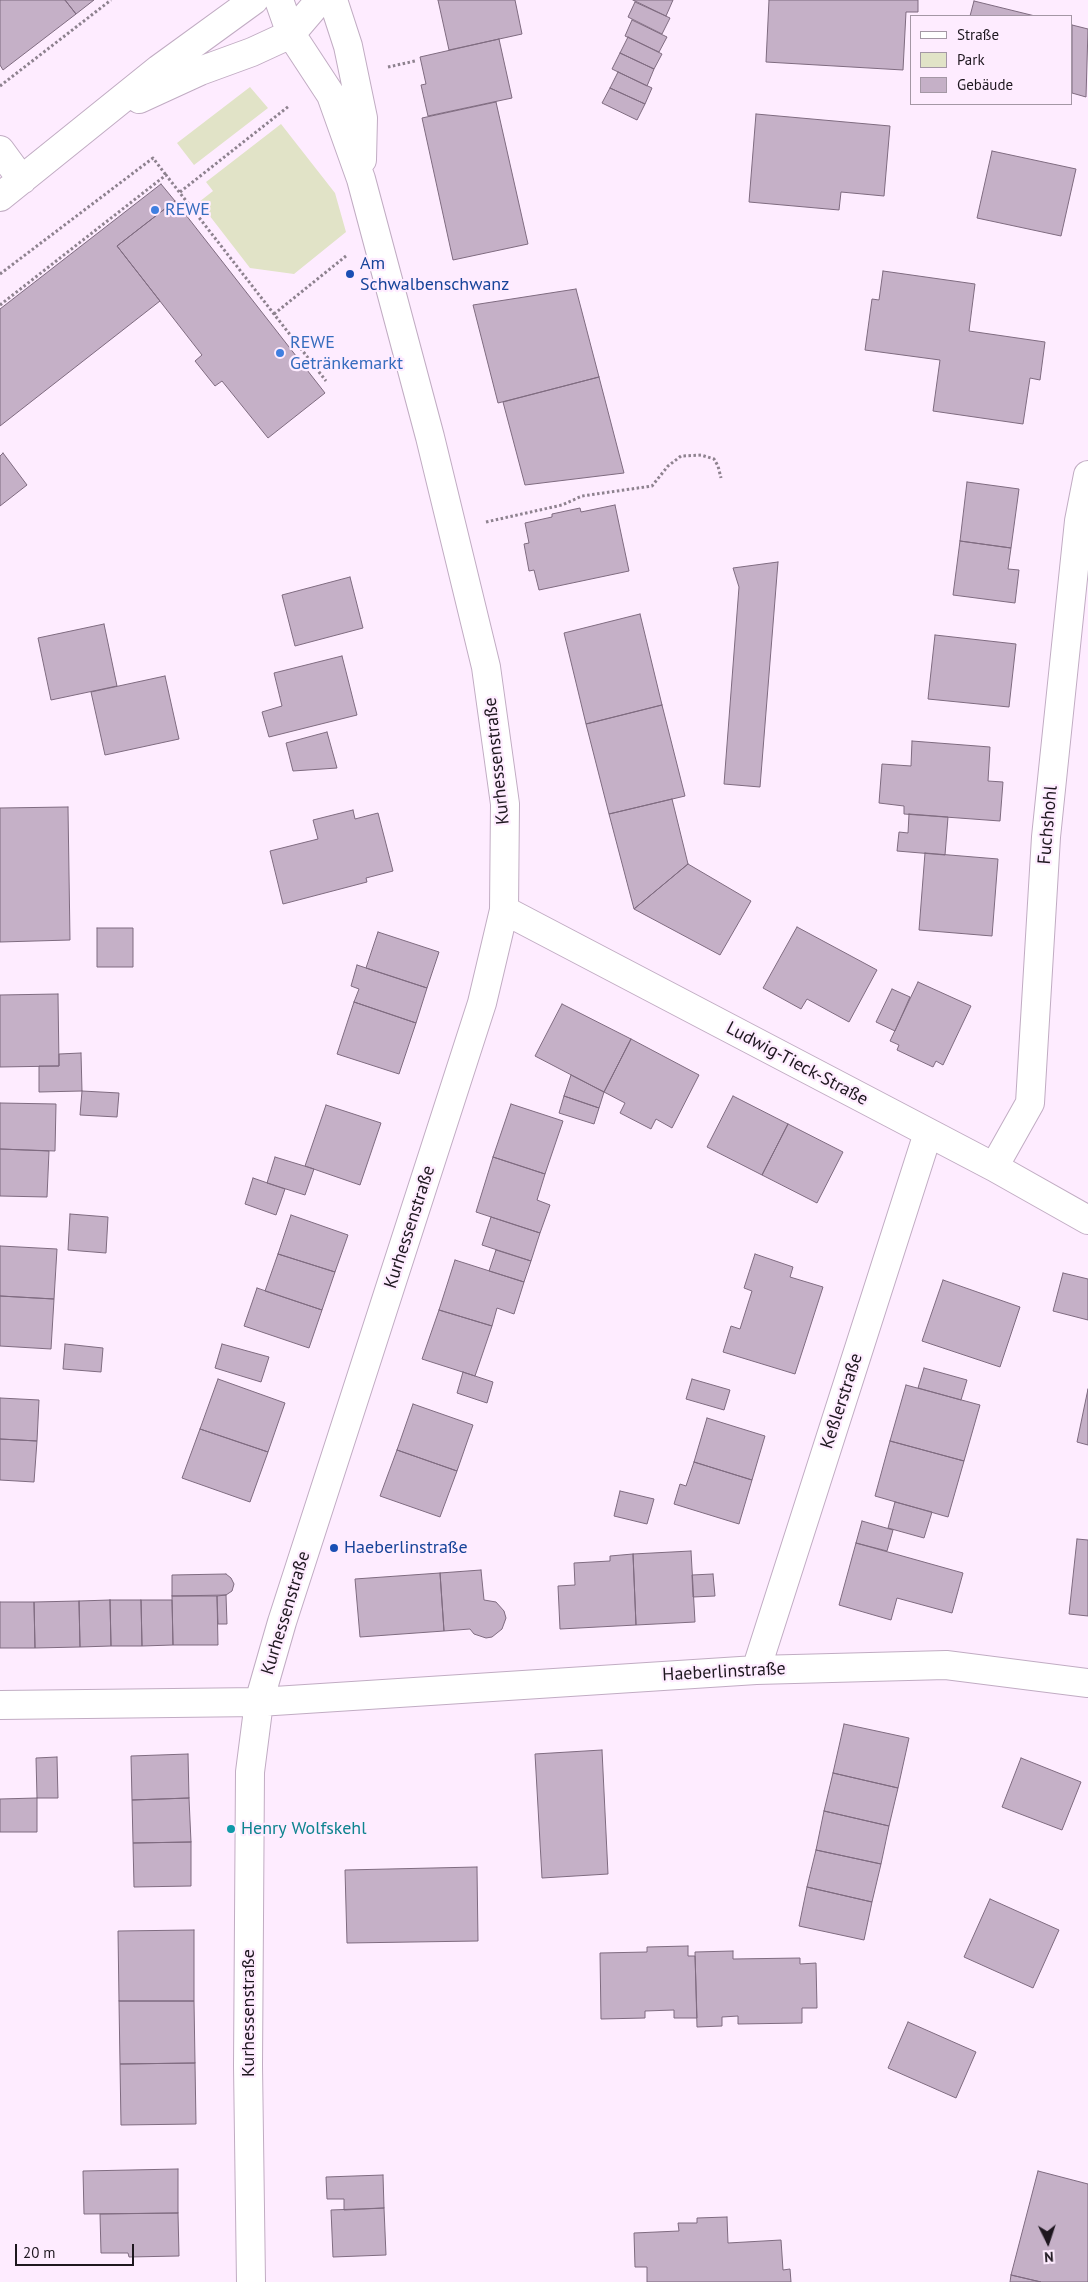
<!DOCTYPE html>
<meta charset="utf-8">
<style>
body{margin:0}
#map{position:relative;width:1088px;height:2282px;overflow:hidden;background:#feecff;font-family:"PT Sans",sans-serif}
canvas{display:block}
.legend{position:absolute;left:910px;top:15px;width:162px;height:90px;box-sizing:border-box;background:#feecff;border:1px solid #a497a5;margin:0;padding:6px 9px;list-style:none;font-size:15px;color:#1e171f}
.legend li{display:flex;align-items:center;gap:10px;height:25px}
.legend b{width:25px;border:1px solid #a497a5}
.north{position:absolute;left:1023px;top:2217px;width:50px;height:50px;-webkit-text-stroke:4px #feecff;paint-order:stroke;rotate:176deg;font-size:14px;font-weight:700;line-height:20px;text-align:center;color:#1e171f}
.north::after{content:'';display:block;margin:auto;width:18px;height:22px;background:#1e171f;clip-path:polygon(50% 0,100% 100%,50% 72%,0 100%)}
.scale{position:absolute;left:15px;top:2244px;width:119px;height:22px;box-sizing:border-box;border:2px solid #1e171f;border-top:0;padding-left:6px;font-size:15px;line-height:18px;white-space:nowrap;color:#1e171f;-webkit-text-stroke:4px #feecff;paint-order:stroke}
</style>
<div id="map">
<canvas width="1088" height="2282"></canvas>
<ul class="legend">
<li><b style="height:6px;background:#fff"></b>Straße</li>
<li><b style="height:14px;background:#e1e3c7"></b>Park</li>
<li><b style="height:14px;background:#c5b0c7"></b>Gebäude</li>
</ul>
<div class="north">N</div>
<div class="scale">20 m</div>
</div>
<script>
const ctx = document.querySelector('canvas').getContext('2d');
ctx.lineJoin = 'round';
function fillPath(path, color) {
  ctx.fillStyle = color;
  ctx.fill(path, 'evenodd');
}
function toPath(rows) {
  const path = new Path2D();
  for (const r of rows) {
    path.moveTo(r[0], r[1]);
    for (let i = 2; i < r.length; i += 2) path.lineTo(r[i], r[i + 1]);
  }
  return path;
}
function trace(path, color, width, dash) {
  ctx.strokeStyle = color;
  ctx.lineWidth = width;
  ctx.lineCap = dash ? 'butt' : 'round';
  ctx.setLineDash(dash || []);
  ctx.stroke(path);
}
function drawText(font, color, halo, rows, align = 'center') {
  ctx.font = font + ' "PT Sans",sans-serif';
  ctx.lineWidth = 4.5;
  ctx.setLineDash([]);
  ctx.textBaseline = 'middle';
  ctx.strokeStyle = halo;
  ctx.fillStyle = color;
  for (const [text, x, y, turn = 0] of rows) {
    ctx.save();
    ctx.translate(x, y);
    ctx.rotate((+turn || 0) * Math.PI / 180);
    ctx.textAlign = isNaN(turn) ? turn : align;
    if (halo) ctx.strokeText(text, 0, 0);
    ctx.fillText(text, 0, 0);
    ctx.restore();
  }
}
fillPath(toPath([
 [250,87,268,108,194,165,177,143],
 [281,124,335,193,346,232,294,274,250,268,199,202,213,191,206,182]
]), '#e1e3c7');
const building = toPath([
 [0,0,65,0,76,14,3,70,0,65,0,0],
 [65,0,94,0,76,14,65,0],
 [438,0,515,0,522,34,449,50,438,0],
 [633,0,673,0,666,16,633,0],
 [769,0,918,0,918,12,906,12,903,70,766,62,769,0],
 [974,1,1035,16,970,16,974,1],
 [635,2,670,18,662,34,628,17,635,2],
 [632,20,667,37,659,52,625,36,632,20],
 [1072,25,1088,29,1086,97,1072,93,1072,25],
 [628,37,662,54,654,69,620,53,628,37],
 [499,39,512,98,428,116,421,85,426,84,420,57,499,39],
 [620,53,654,69,647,86,612,69,620,53],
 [618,72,652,88,645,104,610,88,618,72],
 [610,88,645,104,637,120,602,103,610,88],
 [496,102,528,244,453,260,422,118,496,102],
 [756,114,890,126,884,196,841,192,839,210,749,202,756,114],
 [992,151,1076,169,1061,236,977,218,992,151],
 [161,184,175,201,117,246,160,301,0,426,0,309,161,184],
 [175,201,325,393,268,438,222,381,215,386,195,361,202,355,117,246,175,201],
 [883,271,975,284,969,331,1045,342,1040,380,1030,378,1023,424,933,411,940,360,865,350,872,299,879,300,883,271],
 [576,289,599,377,498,403,473,305,576,289],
 [599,377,624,473,525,485,503,402,599,377],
 [3,453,27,485,0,506,0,456,3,453],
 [967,482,1019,489,1011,548,960,541,967,482],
 [615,505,629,571,539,590,534,570,529,571,524,544,529,543,525,523,552,517,552,514,580,508,581,512,615,505],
 [960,541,1011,548,1008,569,1019,570,1015,603,953,595,960,541],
 [778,562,760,787,724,784,739,587,733,568,778,562],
 [350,577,363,628,295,646,282,595,350,577],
 [640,614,662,705,586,724,564,633,640,614],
 [104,624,117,686,51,700,38,638,104,624],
 [935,635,1016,644,1009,707,928,699,935,635],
 [342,656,357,715,269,737,262,712,282,706,274,673,342,656],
 [165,676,179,739,105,755,91,692,165,676],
 [662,705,685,796,609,814,586,724,662,705],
 [327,732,337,768,293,771,286,743,327,732],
 [912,741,990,747,988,781,1003,782,1000,821,904,814,904,806,879,803,882,764,911,766,912,741],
 [672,799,688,864,634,909,609,814,672,799],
 [68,807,70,940,0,942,0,808,68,807],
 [353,810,355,819,378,813,393,871,366,878,367,882,283,904,270,851,318,839,313,820,353,810],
 [909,814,948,817,945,855,897,851,899,832,908,833,909,814],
 [925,853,998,859,992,936,919,930,925,853],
 [688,864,751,901,720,955,634,909,688,864],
 [797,927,877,970,849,1022,807,999,801,1009,763,988,797,927],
 [97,928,133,928,133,967,97,967,97,928],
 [378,932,439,952,427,988,366,968,378,932],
 [357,965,427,988,416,1023,354,1002,359,989,351,986,357,965],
 [918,982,971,1006,943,1065,936,1061,933,1067,897,1050,899,1045,890,1041,918,982],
 [892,989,910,997,895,1031,876,1022,892,989],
 [58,994,59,1066,0,1067,0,995,58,994],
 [354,1002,416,1023,399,1074,337,1054,354,1002],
 [562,1004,631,1039,604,1092,535,1056,562,1004],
 [631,1039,699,1075,672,1128,656,1119,651,1129,620,1113,625,1103,604,1092,631,1039],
 [81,1053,82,1091,39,1092,39,1066,59,1066,59,1054,81,1053],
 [571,1075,604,1092,599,1108,564,1096,571,1075],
 [82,1091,119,1093,117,1117,80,1115,82,1091],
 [564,1096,599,1108,594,1124,559,1113,564,1096],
 [733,1096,788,1124,762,1175,707,1147,733,1096],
 [0,1103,56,1104,55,1151,0,1149,0,1103],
 [511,1104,563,1121,545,1174,493,1157,511,1104],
 [326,1105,381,1123,360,1185,305,1166,326,1105],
 [788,1124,843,1152,817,1203,762,1175,788,1124],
 [0,1149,49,1151,47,1197,0,1196,0,1149],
 [275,1157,314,1169,305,1195,267,1183,275,1157],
 [493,1157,545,1174,537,1200,550,1205,540,1233,476,1212,493,1157],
 [253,1178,285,1189,276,1215,245,1204,253,1178],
 [70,1214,108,1217,106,1253,68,1250,70,1214],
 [291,1215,348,1235,335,1272,278,1254,291,1215],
 [491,1217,540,1233,531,1261,482,1245,491,1217],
 [0,1246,57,1249,54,1299,0,1296,0,1246],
 [496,1250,531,1261,524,1282,489,1271,496,1250],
 [278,1254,335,1272,322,1310,265,1291,278,1254],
 [755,1254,793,1267,790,1277,823,1287,795,1374,723,1352,731,1326,740,1329,752,1291,744,1288,755,1254],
 [455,1260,524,1282,514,1314,497,1308,492,1326,439,1310,455,1260],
 [1063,1273,1088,1279,1088,1320,1053,1311,1063,1273],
 [943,1280,1020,1307,1000,1367,922,1341,943,1280],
 [257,1288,322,1310,309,1348,244,1326,257,1288],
 [0,1296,54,1299,51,1349,0,1346,0,1296],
 [439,1310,492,1326,475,1376,422,1359,439,1310],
 [65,1344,103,1348,101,1372,63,1369,65,1344],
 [222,1344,269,1357,261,1382,215,1368,222,1344],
 [924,1368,967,1380,961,1400,918,1388,924,1368],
 [463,1372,493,1382,487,1403,457,1393,463,1372],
 [218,1379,285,1403,268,1452,200,1429,218,1379],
 [692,1379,730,1390,724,1410,686,1399,692,1379],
 [906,1385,980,1405,964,1461,890,1441,906,1385],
 [1088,1389,1088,1445,1077,1442,1088,1389],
 [0,1398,39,1400,37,1441,0,1439,0,1398],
 [413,1404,473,1425,457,1471,397,1450,413,1404],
 [707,1418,765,1436,752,1480,694,1462,707,1418],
 [200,1429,268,1452,250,1502,182,1478,200,1429],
 [0,1439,37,1441,34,1482,0,1480,0,1439],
 [890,1441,964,1461,948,1517,875,1496,890,1441],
 [397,1450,457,1471,440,1517,380,1496,397,1450],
 [694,1462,752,1480,739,1524,674,1504,680,1484,686,1486,694,1462],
 [620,1491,654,1499,647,1524,614,1516,620,1491],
 [895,1502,932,1512,924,1538,888,1528,895,1502],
 [862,1521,893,1530,887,1551,856,1543,862,1521],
 [1077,1539,1088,1540,1088,1616,1069,1614,1077,1539],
 [856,1543,963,1573,952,1613,897,1598,891,1620,839,1605,856,1543],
 [691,1551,695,1622,636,1625,633,1554,691,1551],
 [633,1554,636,1625,560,1629,558,1586,575,1585,574,1563,610,1561,610,1556,633,1554],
 [481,1570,484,1600,496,1602,504,1611,506,1618,502,1629,492,1637,486,1638,474,1634,470,1629,444,1631,440,1573,481,1570],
 [440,1573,444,1631,360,1637,355,1579,440,1573],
 [226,1574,231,1578,234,1584,232,1591,226,1595,172,1596,172,1575,226,1574],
 [713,1574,715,1596,693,1597,692,1575,713,1574],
 [226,1595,227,1624,218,1624,217,1596,226,1595],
 [172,1596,217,1596,218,1645,173,1645,172,1596],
 [110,1600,111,1646,80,1647,79,1601,110,1600],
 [110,1600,141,1600,142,1646,111,1646,110,1600],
 [141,1600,172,1600,173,1645,142,1646,141,1600],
 [79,1601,80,1647,35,1648,34,1602,79,1601],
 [0,1602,34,1602,35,1648,0,1648,0,1602],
 [844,1724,909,1738,898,1788,833,1773,844,1724],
 [602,1750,608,1874,542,1878,535,1754,602,1750],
 [188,1754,189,1798,132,1800,131,1756,188,1754],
 [57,1757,58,1798,37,1798,36,1758,57,1757],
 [1021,1758,1081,1782,1062,1830,1002,1807,1021,1758],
 [833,1773,898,1788,889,1826,824,1811,833,1773],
 [37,1798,37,1832,0,1832,0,1799,37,1798],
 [189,1798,191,1842,133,1843,132,1800,189,1798],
 [824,1811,889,1826,881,1864,816,1850,824,1811],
 [191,1842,191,1886,134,1887,133,1843,191,1842],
 [816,1850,881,1864,872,1902,807,1887,816,1850],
 [477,1867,478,1941,347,1943,345,1870,477,1867],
 [807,1887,872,1902,864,1940,799,1926,807,1887],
 [990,1899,1059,1930,1033,1988,964,1957,990,1899],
 [194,1930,194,2001,119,2001,118,1931,194,1930],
 [688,1946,688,1956,695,1956,697,2018,674,2018,674,2010,645,2011,645,2018,601,2019,600,1953,647,1952,647,1947,688,1946],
 [733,1951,733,1959,800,1958,800,1964,816,1963,817,2008,802,2008,802,2023,738,2024,738,2016,722,2017,722,2026,697,2027,695,1952,733,1951],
 [119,2001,194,2001,195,2063,120,2064,119,2001],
 [908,2022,976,2052,956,2098,888,2068,908,2022],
 [195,2063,196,2124,121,2125,120,2064,195,2063],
 [178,2169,178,2213,84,2214,83,2171,178,2169],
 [1038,2171,1088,2184,1088,2282,1041,2282,1011,2275,1038,2171],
 [383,2175,384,2208,344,2210,344,2199,327,2199,326,2177,383,2175],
 [384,2208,386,2255,333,2257,331,2210,384,2208],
 [178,2213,179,2256,129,2257,128,2253,101,2253,100,2214,178,2213],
 [727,2217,728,2243,781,2240,783,2270,790,2269,791,2282,647,2282,647,2267,635,2267,634,2233,679,2231,678,2223,697,2223,697,2218,727,2217],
 [1011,2275,1041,2282,1010,2282,1011,2275]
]);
fillPath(building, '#c5b0c7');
trace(building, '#7f6b80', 1);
const minor = toPath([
 [333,0,348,46,363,118,362,160],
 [139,99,200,71,252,52,291,34,320,0],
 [0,150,22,180],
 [0,197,159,69,254,0],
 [504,910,994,1167,1088,1220],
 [994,1167,1030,1103,1046,837,1079,521,1088,475],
 [756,1670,928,1133],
 [0,1705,259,1702,756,1670,946,1665,1088,1683],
 [251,2282,248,2065,250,1772,259,1702,282,1622,482,1003,504,910,505,804,486,667,430,437,361,179,331,95,291,34,279,0]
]);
trace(minor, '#c1acc3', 30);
trace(toPath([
 [388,67,415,61],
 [0,86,111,0],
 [180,192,289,106],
 [0,274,153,158,166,175],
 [0,305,166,175,326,381],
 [274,314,346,256],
 [486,522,562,505,582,496,652,486,668,466,681,456,701,455,714,459,718,466,721,478]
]), '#8e828f', 3, [2.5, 2.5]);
trace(minor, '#fff', 28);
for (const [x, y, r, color] of [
 [155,210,5,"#3f7fe0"],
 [350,274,5,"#1a4fb4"],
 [280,353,5,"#3f7fe0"],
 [334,1548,5,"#1a4fb4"],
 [231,1829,5,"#0f9aa8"]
]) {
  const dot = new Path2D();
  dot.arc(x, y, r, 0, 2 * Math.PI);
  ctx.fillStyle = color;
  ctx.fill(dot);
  trace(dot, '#feecff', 2);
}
drawText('18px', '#366cbe', '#feecff', [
 ["REWE",165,210],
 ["REWE",290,343],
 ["Getränkemarkt",290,364]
], 'left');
drawText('18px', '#164399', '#feecff', [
 ["Am",360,264],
 ["Schwalbenschwanz",360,285],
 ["Haeberlinstraße",344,1548]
], 'left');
drawText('18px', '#1e171f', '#feecff', [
 ["Kurhessenstraße",497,761,-96],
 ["Fuchshohl",1048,825,-85],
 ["Ludwig-Tieck-Straße",797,1064,28],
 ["Kurhessenstraße",410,1227,-72],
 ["Keßlerstraße",842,1401,-72],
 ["Kurhessenstraße",286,1613,-73],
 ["Haeberlinstraße",724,1672,-3],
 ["Kurhessenstraße",249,2013,-90]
]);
drawText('18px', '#0d838f', '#feecff', [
 ["Henry Wolfskehl",241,1829]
], 'left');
</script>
